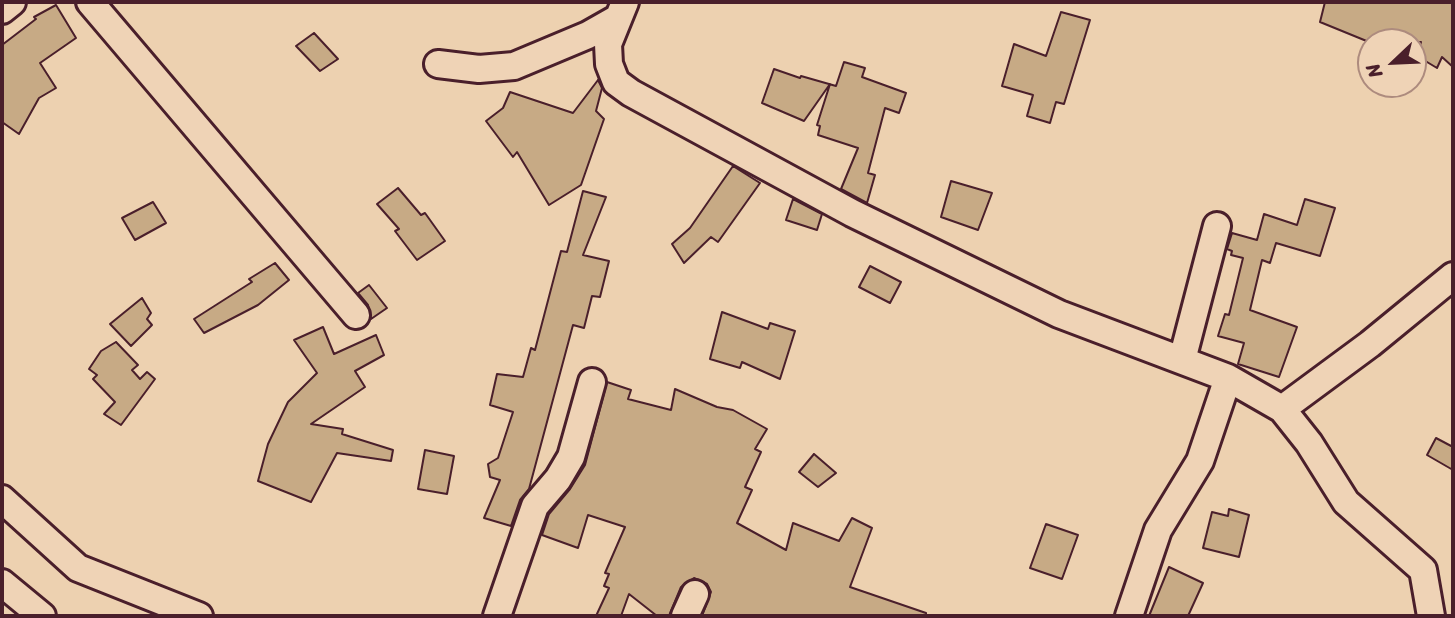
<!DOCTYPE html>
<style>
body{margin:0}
#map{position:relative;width:1455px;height:618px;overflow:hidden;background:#edd1b0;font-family:Sriracha,sans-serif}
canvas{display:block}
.frame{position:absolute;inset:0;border:4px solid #4a1f2b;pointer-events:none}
.north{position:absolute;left:1357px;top:28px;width:70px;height:70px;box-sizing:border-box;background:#efd3b6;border:2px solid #ad8b7e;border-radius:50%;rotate:247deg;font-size:19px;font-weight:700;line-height:28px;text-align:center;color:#4a1f2b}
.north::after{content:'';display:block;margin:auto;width:24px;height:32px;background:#4a1f2b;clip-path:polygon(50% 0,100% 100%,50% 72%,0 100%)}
</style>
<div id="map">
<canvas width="1455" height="618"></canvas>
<div class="frame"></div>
<div class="north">N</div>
</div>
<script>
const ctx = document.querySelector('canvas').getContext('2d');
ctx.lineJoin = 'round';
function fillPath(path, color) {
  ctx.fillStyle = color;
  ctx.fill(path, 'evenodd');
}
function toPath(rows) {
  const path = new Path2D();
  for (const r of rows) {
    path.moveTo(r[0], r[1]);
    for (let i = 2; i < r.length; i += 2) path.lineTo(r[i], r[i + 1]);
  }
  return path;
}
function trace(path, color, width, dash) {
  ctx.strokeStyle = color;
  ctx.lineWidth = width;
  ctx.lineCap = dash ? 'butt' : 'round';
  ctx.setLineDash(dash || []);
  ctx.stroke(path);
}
const building = toPath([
 [1325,2,1453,2,1453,67,1442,57,1437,68,1417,56,1421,42,1369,42,1320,22,1325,2],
 [56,5,76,38,40,63,56,88,39,98,19,134,2,122,2,45,36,19,34,17,56,5],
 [1061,12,1090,20,1064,104,1056,102,1050,123,1027,116,1033,95,1002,86,1014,44,1046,56,1061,12],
 [314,33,338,59,320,71,296,46,314,33],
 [844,62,865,68,862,77,906,93,899,113,885,108,868,173,875,175,867,203,841,189,858,148,818,135,820,126,817,125,830,84,804,121,762,103,774,69,800,78,801,76,836,86,844,62],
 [598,80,602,88,596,111,604,119,581,185,549,205,517,152,513,157,486,121,503,108,510,92,573,113,598,80],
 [733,166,760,183,718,242,711,237,684,263,672,244,690,228,733,166],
 [951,181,992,193,978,230,941,217,951,181],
 [398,188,421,215,425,213,445,241,417,260,395,231,399,229,377,204,398,188],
 [583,191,606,197,583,255,609,261,600,297,592,296,584,328,573,325,529,489,520,500,511,526,484,518,500,480,490,477,488,464,498,458,513,412,490,405,497,374,523,377,531,348,535,350,561,251,567,252,583,191],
 [793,199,822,214,817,230,786,220,793,199],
 [1305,199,1335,208,1320,256,1276,243,1270,263,1262,260,1250,310,1297,327,1279,377,1238,364,1244,343,1218,336,1225,314,1229,315,1243,258,1231,255,1232,251,1227,249,1232,233,1257,240,1264,214,1297,225,1305,199],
 [153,202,166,223,135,240,122,218,153,202],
 [275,263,289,280,258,305,204,333,194,319,252,282,249,279,275,263],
 [870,266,901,282,890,303,859,287,870,266],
 [369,285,387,308,371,319,368,305,358,293,369,285],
 [142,298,151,313,147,319,152,325,131,346,110,324,142,298],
 [722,312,768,329,770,323,795,331,780,379,742,362,740,368,710,359,722,312],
 [323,327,334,354,376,335,384,355,355,371,365,387,311,424,343,429,342,434,393,450,391,461,337,453,311,502,258,481,268,444,288,402,317,373,294,340,323,327],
 [116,342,138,365,132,370,140,379,147,372,155,379,121,425,104,414,115,402,93,379,97,375,89,369,101,351,116,342],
 [607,382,631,390,628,399,671,410,675,389,717,407,733,410,767,429,755,449,761,452,745,487,752,490,737,523,786,550,793,523,839,541,852,518,872,528,850,587,926,613,926,616,702,616,711,592,707,584,694,578,681,587,669,616,657,616,629,594,621,616,596,616,609,588,604,586,609,574,605,573,625,527,588,515,578,548,542,535,549,514,570,489,585,465,607,382],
 [1436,438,1453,447,1453,470,1427,455,1436,438],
 [425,450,454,456,447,494,418,489,425,450],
 [814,454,836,473,818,487,799,472,814,454],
 [1229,509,1249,515,1239,557,1203,548,1212,512,1228,516,1229,509],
 [1046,524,1078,535,1062,579,1030,568,1046,524],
 [1169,567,1203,583,1188,616,1149,616,1169,567]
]);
fillPath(building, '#c7aa85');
trace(building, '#4a1f2b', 2);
const minor = toPath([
 [90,2,356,315],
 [625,2,608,44,609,64,616,82,631,93,852,213,1059,314,1228,378,1282,409,1309,443,1346,502,1423,570,1431,616],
 [2,10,12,2],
 [438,64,479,69,514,66,588,35,618,18],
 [1182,360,1217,226],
 [1282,409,1370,344,1453,276],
 [2,499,78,568,199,616],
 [2,583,42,616],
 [497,616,535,506,558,479,571,457,592,382],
 [685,616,695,594],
 [1129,616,1158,530,1200,461,1228,378]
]);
trace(minor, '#4a1f2b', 32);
trace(minor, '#efd3b6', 26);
</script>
